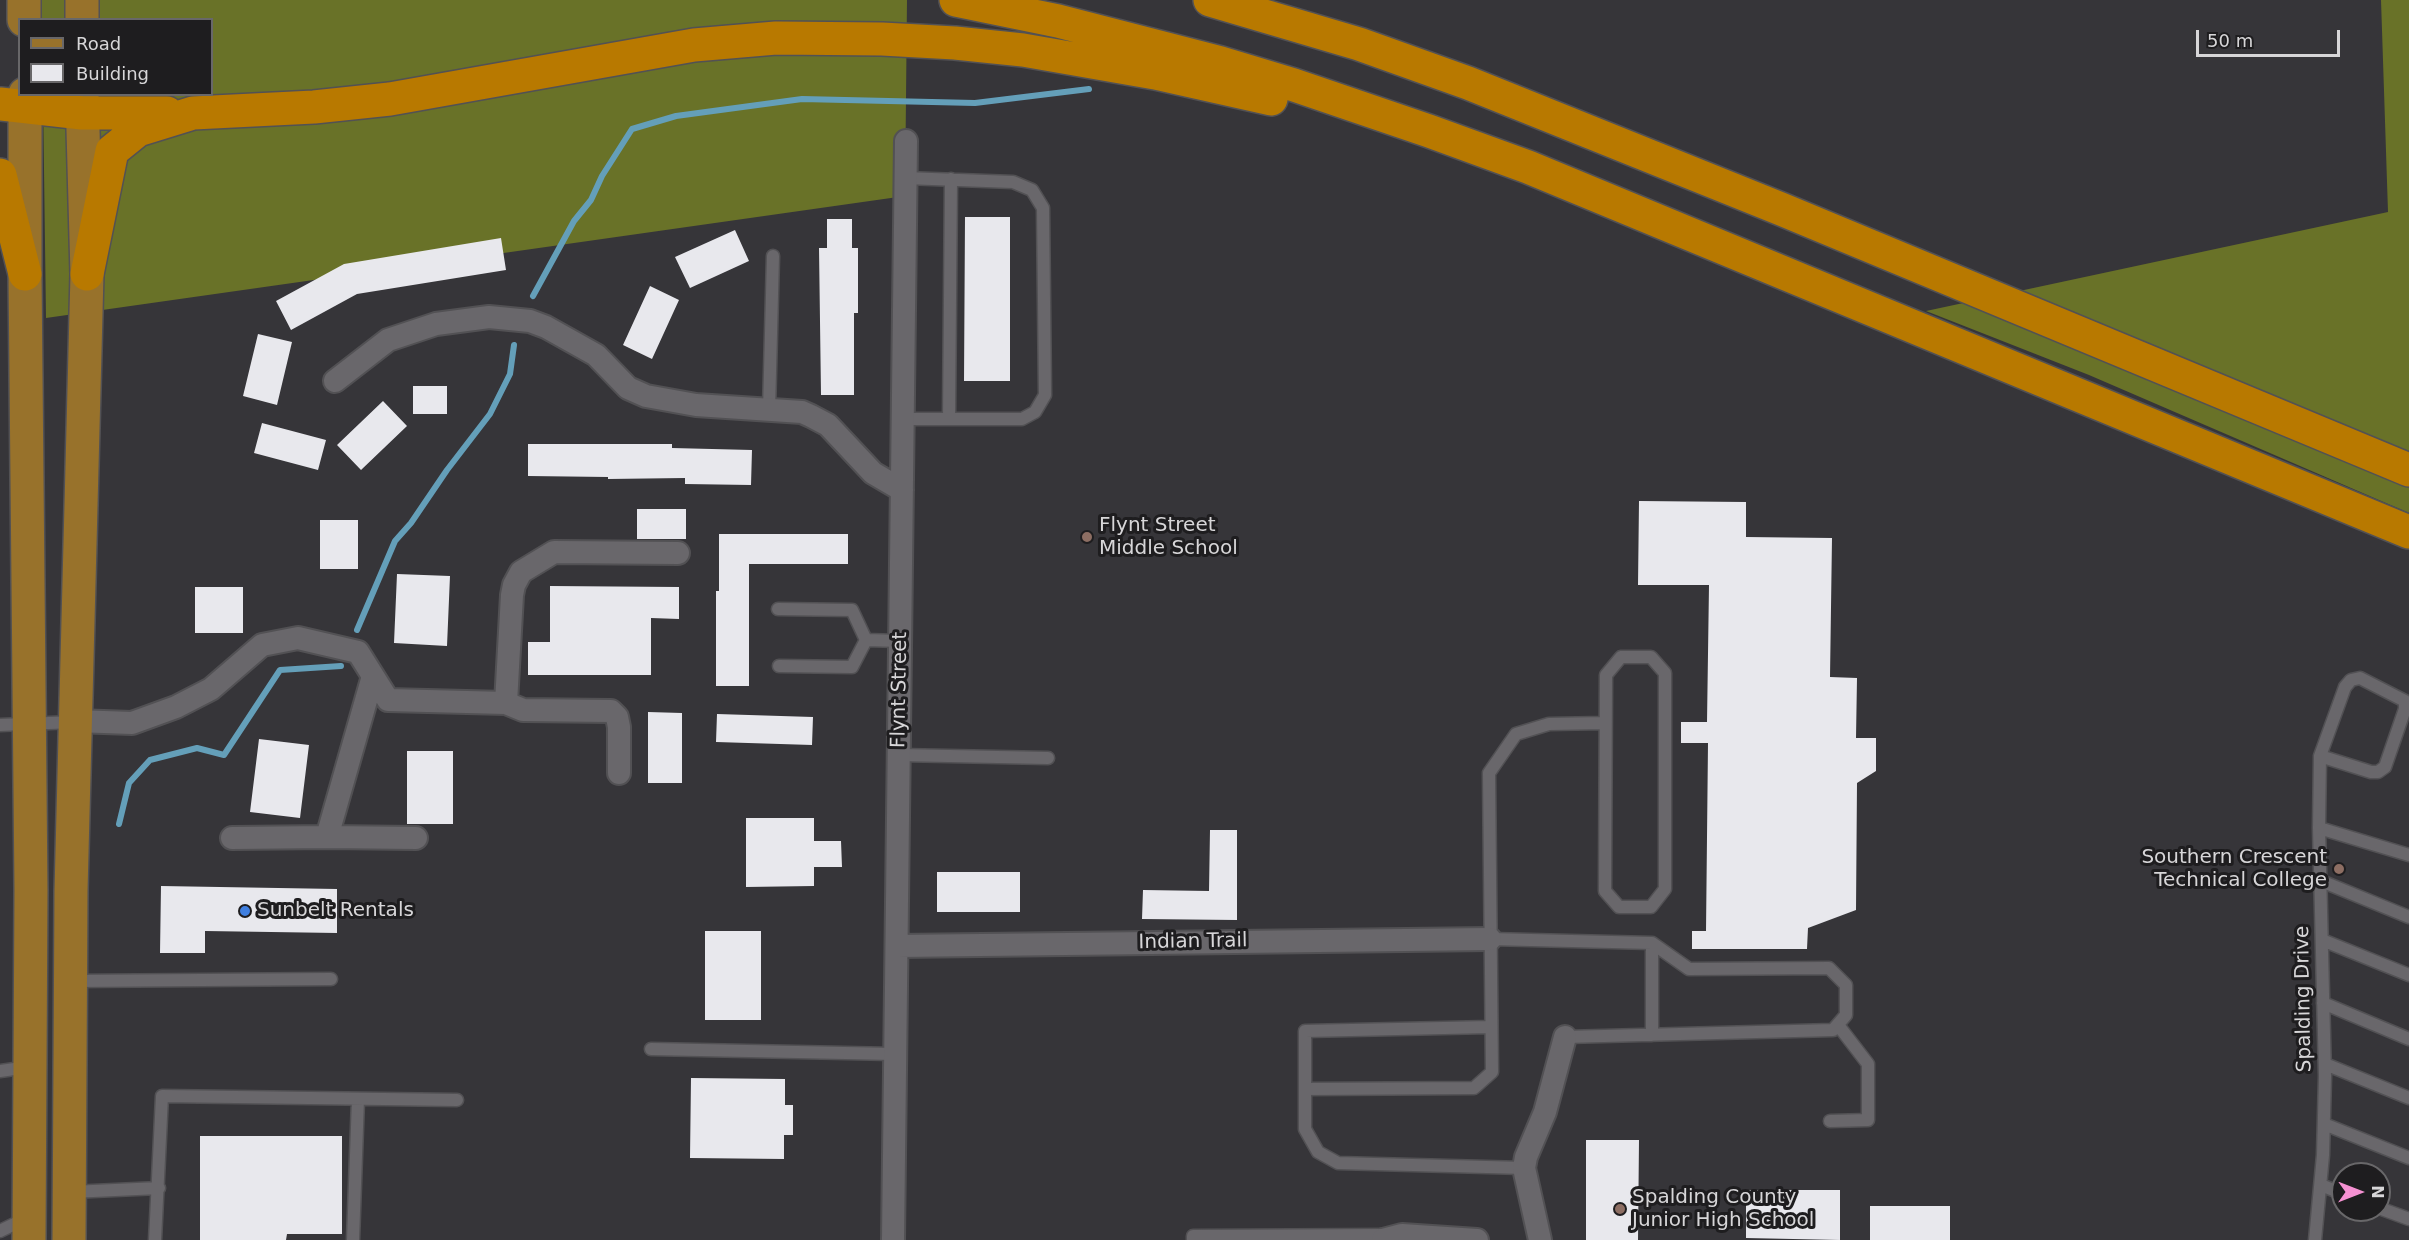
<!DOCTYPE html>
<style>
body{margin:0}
#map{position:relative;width:2409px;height:1240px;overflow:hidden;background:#363539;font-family:"DejaVu Sans",sans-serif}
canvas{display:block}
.legend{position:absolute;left:18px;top:18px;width:195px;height:78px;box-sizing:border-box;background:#1e1d1f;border:2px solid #686769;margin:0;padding:8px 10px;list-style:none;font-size:18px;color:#d7d6d8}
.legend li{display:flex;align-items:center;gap:12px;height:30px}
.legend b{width:30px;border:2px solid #686769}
.north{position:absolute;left:2331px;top:1162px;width:60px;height:60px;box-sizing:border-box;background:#1e1d1f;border:2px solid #686769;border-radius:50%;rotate:90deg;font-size:16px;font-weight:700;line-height:24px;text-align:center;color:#d7d6d8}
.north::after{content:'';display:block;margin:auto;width:21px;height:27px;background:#f591d2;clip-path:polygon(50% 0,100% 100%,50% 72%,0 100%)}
.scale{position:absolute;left:2196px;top:30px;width:144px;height:27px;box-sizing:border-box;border:3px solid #d7d6d8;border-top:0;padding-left:8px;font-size:18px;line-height:21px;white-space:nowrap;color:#d7d6d8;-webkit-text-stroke:4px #1e1d1f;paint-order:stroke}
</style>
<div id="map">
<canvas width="2409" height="1240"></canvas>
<ul class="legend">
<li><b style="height:8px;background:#98722b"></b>Road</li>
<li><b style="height:16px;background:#e8e8ed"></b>Building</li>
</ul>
<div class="north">N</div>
<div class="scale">50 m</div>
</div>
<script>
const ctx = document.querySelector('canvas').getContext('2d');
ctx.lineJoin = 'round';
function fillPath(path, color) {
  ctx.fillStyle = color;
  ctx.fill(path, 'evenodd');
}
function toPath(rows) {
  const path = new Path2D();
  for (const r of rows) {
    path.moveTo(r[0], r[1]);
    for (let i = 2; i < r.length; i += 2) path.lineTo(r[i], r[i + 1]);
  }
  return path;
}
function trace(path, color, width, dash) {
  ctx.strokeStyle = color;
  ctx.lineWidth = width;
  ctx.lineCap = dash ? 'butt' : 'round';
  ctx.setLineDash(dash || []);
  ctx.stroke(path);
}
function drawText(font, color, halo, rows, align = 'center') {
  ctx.font = font + ' "DejaVu Sans",sans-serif';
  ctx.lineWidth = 6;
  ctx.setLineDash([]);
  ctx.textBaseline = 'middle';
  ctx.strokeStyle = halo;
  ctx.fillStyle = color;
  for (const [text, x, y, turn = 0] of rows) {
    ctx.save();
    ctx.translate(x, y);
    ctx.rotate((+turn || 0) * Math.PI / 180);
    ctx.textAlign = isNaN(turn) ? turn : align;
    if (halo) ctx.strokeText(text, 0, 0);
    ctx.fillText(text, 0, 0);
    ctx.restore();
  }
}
fillPath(toPath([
 [42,0,907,0,905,196,46,318,43,95,212,94,212,20,42,19],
 [2381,0,2409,0,2409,513,2089,375,1926,311,2388,212]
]), '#697228');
trace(toPath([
 [533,296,574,221,591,200,602,176,632,129,676,116,802,99,975,103,1089,89],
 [357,630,395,541,411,523,447,470,490,414,510,374,514,345],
 [119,824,129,783,150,760,197,748,224,755,280,670,341,666]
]), '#649fb9', 6);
fillPath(toPath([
 [965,217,1010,217,1010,381,964,381],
 [827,219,852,219,852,248,858,248,858,313,854,313,854,395,821,395,819,248,827,248],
 [735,230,749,261,690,288,675,257],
 [501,238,506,270,357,294,291,330,276,301,344,264],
 [650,286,679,300,652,359,623,345],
 [258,334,292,342,277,405,243,396],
 [413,386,447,386,447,414,413,414],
 [383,401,407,426,361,470,337,445],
 [262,423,326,440,318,470,254,453],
 [528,444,672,444,672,448,752,450,751,485,685,484,685,478,608,479,608,477,528,476],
 [1639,501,1746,502,1746,537,1832,538,1830,677,1857,678,1856,738,1876,738,1876,771,1857,783,1856,910,1808,928,1807,949,1692,949,1692,931,1706,931,1708,743,1681,743,1681,722,1707,722,1709,585,1638,585],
 [637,509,686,509,686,539,637,539],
 [320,520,358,520,358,569,320,569],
 [719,534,848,534,848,564,749,564,749,686,716,686,716,591,719,591],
 [397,574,450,576,447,646,394,643],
 [550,586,679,587,679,619,651,618,651,675,528,675,528,642,550,642],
 [195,587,243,587,243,633,195,633],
 [648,712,682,713,682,783,648,783],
 [717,714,813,717,812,745,716,742],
 [259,739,309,745,300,818,250,812],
 [407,751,453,751,453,824,407,824],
 [746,818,814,818,814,841,841,841,842,867,814,867,814,886,746,887],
 [1210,830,1237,830,1237,920,1142,919,1143,890,1209,891],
 [937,872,1020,872,1020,912,937,912],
 [161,886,337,889,337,933,205,931,205,953,160,953],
 [705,931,761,931,761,1020,705,1020],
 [691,1078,785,1079,785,1105,793,1105,793,1135,784,1135,784,1159,690,1158],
 [200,1136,342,1136,342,1234,287,1234,286,1240,200,1240],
 [1586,1140,1639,1140,1638,1240,1586,1240],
 [1746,1190,1840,1190,1840,1240,1746,1238],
 [1870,1206,1950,1206,1950,1240,1870,1240]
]), '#e8e8ed');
const lane = toPath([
 [769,410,773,256],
 [903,419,1022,419,1035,412,1045,395,1043,208,1032,190,1013,182,905,178],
 [949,419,951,179],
 [778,609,852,610,866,640],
 [1621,657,1651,657,1665,673,1665,889,1651,907,1619,907,1605,891,1606,675,1621,657],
 [779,666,852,667,866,640,900,641],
 [0,725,74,722],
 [899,755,1048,758],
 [2319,828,2409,855],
 [2321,881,2409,917],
 [1490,939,1652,943,1689,969,1829,968,1846,985,1846,1015,1833,1030,1565,1037],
 [2322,940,2409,975],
 [1652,943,1652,1035],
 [72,981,331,979],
 [2323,1003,2409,1039],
 [1490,1027,1305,1031,1305,1089,1474,1088,1492,1072,1489,773,1516,734,1549,724,1604,723],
 [651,1049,894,1054],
 [2325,1064,2409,1098],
 [0,1071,28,1067],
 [1305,1089,1305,1129,1318,1152,1338,1163,1524,1168],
 [1830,1121,1868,1120,1868,1064,1838,1025],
 [2324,1124,2409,1158],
 [2321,1185,2343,1194],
 [71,1192,159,1188],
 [2379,1208,2409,1219],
 [0,1231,27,1218],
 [155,1240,162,1096,457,1100],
 [353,1240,358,1099],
 [1193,1240,1193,1236,1388,1235],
 [2315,1240,2323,1155,2325,1076,2319,828,2320,756,2345,687,2351,680,2360,678,2405,701,2405,709,2385,767,2378,772,2371,772,2320,756]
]);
const street = toPath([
 [335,381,388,340,436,324,489,317,530,321,546,327,596,355,628,388,646,396,696,405,802,412,811,416,828,425,873,473,902,490],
 [373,676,327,837,416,838],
 [506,703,523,710,611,711,617,717,619,727,619,773],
 [75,721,132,723,176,707,211,689,262,645,298,638,358,652,388,700,506,703,512,595,514,585,521,572,554,552,678,553],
 [232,838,327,837],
 [897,946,1490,939],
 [893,1240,906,141],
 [1383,1240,1402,1235,1477,1240],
 [1540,1240,1524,1168,1526,1157,1545,1112,1565,1037]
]);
const primary = toPath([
 [24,0,24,20],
 [82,20,82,0],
 [25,94,25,274,31,890,29,1240],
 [69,1240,71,891,87,274,82,94]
]);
const highway = toPath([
 [956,0,1058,21,1221,63,1294,85,1429,131,1528,167,1627,208,2409,532],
 [1210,0,1359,44,1468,83,1781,209,2409,470],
 [0,104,82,113,167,113],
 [0,175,25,274],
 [87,274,112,151,138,130,193,113,314,107,390,99,694,45,776,38,882,39,955,43,1023,50,1155,73,1271,99]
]);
trace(lane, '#525154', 15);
trace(street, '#525154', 26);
trace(primary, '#525154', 36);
trace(highway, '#525154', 36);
trace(lane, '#69676b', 12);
trace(street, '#69676b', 22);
trace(primary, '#98722b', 33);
trace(highway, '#b87900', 33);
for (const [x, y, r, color] of [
 [1087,537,6,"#8d6e63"],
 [2339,869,6,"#8d6e63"],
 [245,911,6,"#3f7fe0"],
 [1620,1209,6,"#8d6e63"]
]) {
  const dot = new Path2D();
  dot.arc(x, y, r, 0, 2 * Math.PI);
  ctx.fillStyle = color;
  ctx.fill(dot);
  trace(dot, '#1e1d1f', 2);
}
drawText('20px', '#d7d6d8', '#1e1d1f', [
 ["Flynt Street",1099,526],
 ["Middle School",1099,549],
 ["Southern Crescent",2327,858,"right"],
 ["Technical College",2327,881,"right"],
 ["Sunbelt Rentals",257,911],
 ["Spalding County",1632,1198],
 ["Junior High School",1632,1221]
], 'left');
drawText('20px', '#d7d6d8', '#1e1d1f', [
 ["Flynt Street",900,690,-89],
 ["Indian Trail",1193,942,-1],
 ["Spalding Drive",2304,999,-91]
]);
</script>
